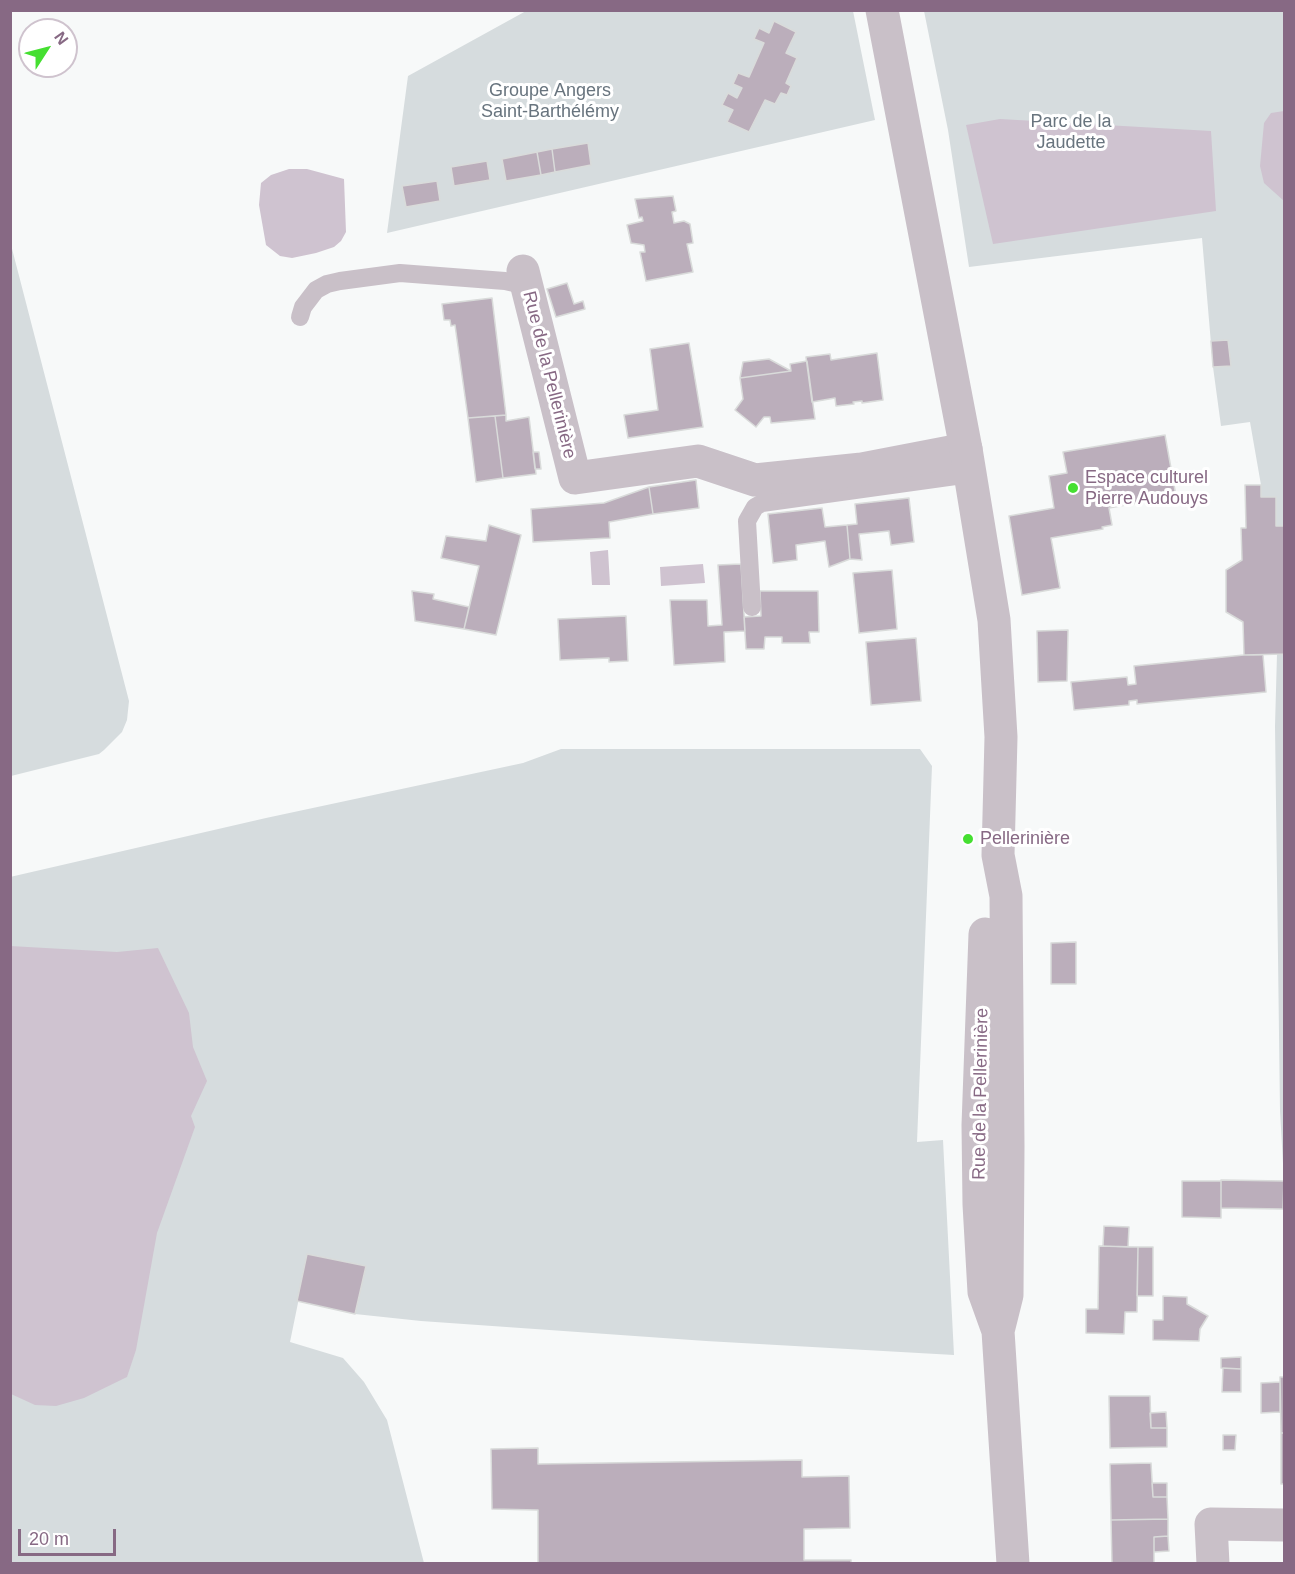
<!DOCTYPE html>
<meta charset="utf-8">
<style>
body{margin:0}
#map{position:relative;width:1295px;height:1574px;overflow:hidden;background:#f7f9f9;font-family:Arial,sans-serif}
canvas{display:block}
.frame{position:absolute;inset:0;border:12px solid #876984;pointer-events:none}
.north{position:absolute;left:18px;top:18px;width:60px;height:60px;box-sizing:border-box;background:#fff;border:2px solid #cfc3ce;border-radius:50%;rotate:54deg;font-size:16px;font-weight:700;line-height:24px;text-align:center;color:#876984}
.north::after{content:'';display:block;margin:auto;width:21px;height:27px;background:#45df31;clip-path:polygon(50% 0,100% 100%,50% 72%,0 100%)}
.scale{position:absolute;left:18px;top:1529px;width:98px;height:27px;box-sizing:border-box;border:3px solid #876984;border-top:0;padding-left:8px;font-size:18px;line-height:21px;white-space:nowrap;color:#876984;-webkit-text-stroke:4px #fff;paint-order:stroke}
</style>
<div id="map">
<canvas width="1295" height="1574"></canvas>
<div class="frame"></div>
<div class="north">N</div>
<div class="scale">20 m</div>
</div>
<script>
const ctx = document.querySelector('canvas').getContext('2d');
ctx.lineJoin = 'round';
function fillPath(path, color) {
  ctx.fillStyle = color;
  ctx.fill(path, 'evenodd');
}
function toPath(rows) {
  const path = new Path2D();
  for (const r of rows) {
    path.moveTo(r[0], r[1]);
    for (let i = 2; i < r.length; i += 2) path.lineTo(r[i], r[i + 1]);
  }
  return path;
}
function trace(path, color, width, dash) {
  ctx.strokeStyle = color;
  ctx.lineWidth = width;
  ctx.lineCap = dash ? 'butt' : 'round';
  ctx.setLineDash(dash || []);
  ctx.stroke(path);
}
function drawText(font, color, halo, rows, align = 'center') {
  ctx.font = font + ' Arial,sans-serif';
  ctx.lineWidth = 6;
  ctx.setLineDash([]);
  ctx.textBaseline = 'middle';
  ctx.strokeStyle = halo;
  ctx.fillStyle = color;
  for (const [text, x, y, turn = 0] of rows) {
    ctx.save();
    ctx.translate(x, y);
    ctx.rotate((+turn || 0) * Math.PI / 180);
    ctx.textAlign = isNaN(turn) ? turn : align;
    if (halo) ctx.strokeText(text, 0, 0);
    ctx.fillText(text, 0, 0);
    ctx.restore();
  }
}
fillPath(toPath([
 [526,11,853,11,875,120,387,233,408,76],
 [924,11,1284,11,1284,526,1276,526,1275,497,1261,497,1261,485,1250,422,1221,426,1213,367,1202,238,969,267,948,130],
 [10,241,129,701,127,720,122,732,104,750,99,754,11,776],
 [1277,654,1284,654,1284,1181,1280,1111,1275,726],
 [561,749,920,749,932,766,917,1142,943,1140,954,1355,706,1341,421,1321,355,1314,366,1266,308,1254,290,1342,343,1358,364,1382,387,1420,424,1563,11,1563,10,877,266,818,523,763]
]), '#d6dcde');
fillPath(toPath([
 [1284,111,1284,201,1264,183,1260,166,1264,123,1271,113],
 [1000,119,1211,131,1216,211,993,244,966,125],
 [289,169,307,169,344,179,346,232,341,241,334,247,316,253,292,258,280,256,266,245,259,205,261,183,271,175],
 [608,550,610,585,592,585,590,552],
 [703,564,705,583,661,586,660,567],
 [10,946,117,952,158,948,189,1013,193,1047,207,1081,191,1116,195,1127,157,1233,136,1350,127,1377,84,1398,56,1406,35,1405,11,1394]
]), '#cfc3d0');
const building = toPath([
 [774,21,796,32,786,53,797,58,786,83,791,86,787,95,781,93,775,104,765,100,749,132,727,122,733,110,722,105,728,93,737,98,742,88,733,84,738,73,749,77,764,43,754,39,759,28,769,33,774,21],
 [588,143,591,165,555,172,552,149,588,143],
 [552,149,555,172,541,175,537,152,552,149],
 [537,152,541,175,506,181,502,159,537,152],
 [487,161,490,180,454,186,451,167,487,161],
 [437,181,440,201,406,207,402,186,437,181],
 [673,196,676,211,672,212,674,223,684,221,690,224,693,243,687,244,693,272,646,281,640,252,645,252,644,245,631,243,627,225,643,221,642,217,639,218,635,199,673,196],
 [567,283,574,304,583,301,585,309,556,317,547,289,567,283],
 [492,298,506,415,468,418,455,325,451,326,450,320,444,320,442,304,492,298],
 [1228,340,1231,366,1213,367,1211,341,1228,340],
 [689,343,703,427,628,438,624,415,658,410,650,349,689,343],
 [877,353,883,400,862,403,862,401,853,402,854,404,836,406,835,398,812,402,806,357,830,354,831,360,877,353],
 [769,359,791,371,740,378,743,362,769,359],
 [807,361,815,419,771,423,770,417,764,417,756,427,735,410,743,399,740,378,791,371,790,364,807,361],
 [506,415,506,421,529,417,536,474,503,478,495,416,506,415],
 [495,416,503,478,476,482,468,418,495,416],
 [1165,435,1176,496,1109,508,1112,525,1102,527,1103,529,1051,538,1060,588,1022,595,1009,516,1054,508,1049,476,1067,473,1063,452,1165,435],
 [533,452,539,452,541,469,535,469,533,452],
 [696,480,699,508,653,514,649,487,696,480],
 [1245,485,1261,485,1261,497,1276,497,1276,526,1284,526,1284,654,1244,655,1243,622,1226,612,1226,570,1242,560,1241,528,1246,528,1245,485],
 [649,487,653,514,609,522,610,538,533,542,531,509,604,503,649,487],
 [909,498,914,542,891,545,889,531,859,534,862,560,850,559,847,525,857,524,855,504,909,498],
 [822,508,825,527,847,525,850,559,829,567,825,541,796,545,797,560,773,563,768,514,822,508],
 [489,525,521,535,496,635,464,629,479,566,441,558,446,536,486,541,489,525],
 [741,564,745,631,724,632,725,662,674,665,670,600,707,600,708,626,722,625,718,565,741,564],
 [892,570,897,629,859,633,853,573,892,570],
 [412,591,434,594,433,599,469,607,464,629,415,621,412,591],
 [760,591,818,591,819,632,809,632,810,643,782,643,782,637,765,637,764,649,746,649,744,617,761,616,760,591],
 [626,616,628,661,609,662,609,658,560,660,558,619,626,616],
 [1068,630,1067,681,1038,682,1037,631,1068,630],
 [916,638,921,701,871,705,866,642,916,638],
 [1244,655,1263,655,1266,692,1137,704,1137,700,1129,701,1129,705,1074,710,1071,682,1127,677,1128,685,1136,684,1134,666,1244,655],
 [1076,942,1076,984,1051,984,1051,943,1076,942],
 [1221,1180,1284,1181,1283,1209,1221,1208,1221,1180],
 [1182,1181,1221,1181,1221,1218,1182,1217,1182,1181],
 [1104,1226,1129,1227,1128,1247,1103,1246,1104,1226],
 [1099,1246,1138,1247,1137,1312,1125,1312,1124,1334,1086,1333,1086,1309,1098,1309,1099,1246],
 [1138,1247,1153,1247,1153,1296,1137,1296,1138,1247],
 [307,1254,366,1266,355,1314,297,1301,307,1254],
 [1163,1296,1187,1297,1187,1304,1208,1316,1200,1329,1199,1341,1153,1340,1153,1320,1163,1320,1163,1296],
 [1241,1357,1241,1369,1221,1368,1221,1358,1241,1357],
 [1223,1368,1241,1369,1241,1392,1222,1392,1223,1368],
 [1280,1377,1284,1377,1284,1433,1281,1433,1280,1377],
 [1280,1382,1280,1412,1261,1413,1261,1383,1280,1382],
 [1109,1396,1150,1396,1151,1428,1167,1428,1167,1447,1110,1448,1109,1396],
 [1166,1412,1167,1428,1151,1428,1150,1413,1166,1412],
 [1281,1433,1284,1433,1284,1484,1281,1484,1281,1433],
 [1223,1435,1236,1435,1235,1450,1223,1450,1223,1435],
 [538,1448,538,1464,802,1460,802,1477,849,1476,850,1528,804,1529,804,1560,851,1560,851,1564,538,1564,538,1510,492,1509,491,1449,538,1448],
 [1151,1463,1153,1497,1167,1497,1168,1519,1111,1520,1110,1464,1151,1463],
 [1152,1483,1167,1483,1167,1497,1153,1497,1152,1483],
 [1168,1519,1168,1536,1154,1537,1154,1564,1112,1564,1111,1520,1168,1519],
 [1168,1536,1169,1551,1154,1552,1154,1537,1168,1536]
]);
fillPath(building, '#bbaebb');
trace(building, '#d9dbda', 1.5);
trace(toPath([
 [300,317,303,307,316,290,327,284,340,281,400,273,505,281,527,286],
 [752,607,747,521,755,507,762,503,970,474]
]), '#c9c0c8', 18);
trace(toPath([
 [523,271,575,478,698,461,755,480,862,469,966,449],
 [1213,1564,1211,1524,1284,1525]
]), '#c9c0c8', 33);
trace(toPath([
 [882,10,966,449,994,620,1001,737,998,855,1006,896,1008,1147,1007,1295,998,1331],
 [985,934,978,1125,979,1204,984,1292,998,1331,1013,1564]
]), '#c9c0c8', 33);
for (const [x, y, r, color] of [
 [1073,488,6,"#45df31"],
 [968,839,6,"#45df31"]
]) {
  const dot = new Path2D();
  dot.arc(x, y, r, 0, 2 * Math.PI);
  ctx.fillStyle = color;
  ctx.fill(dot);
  trace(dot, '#fff', 2);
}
drawText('18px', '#68747e', '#fff', [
 ["Groupe Angers",550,91],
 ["Saint-Barthélémy",550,112],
 ["Parc de la",1071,122],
 ["Jaudette",1071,143]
]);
drawText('18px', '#876984', '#fff', [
 ["Rue de la Pellerinière",549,375,76],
 ["Rue de la Pellerinière",981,1094,-89]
]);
drawText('18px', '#876984', '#fff', [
 ["Espace culturel",1085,478],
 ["Pierre Audouys",1085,499],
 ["Pellerinière",980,839]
], 'left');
</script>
